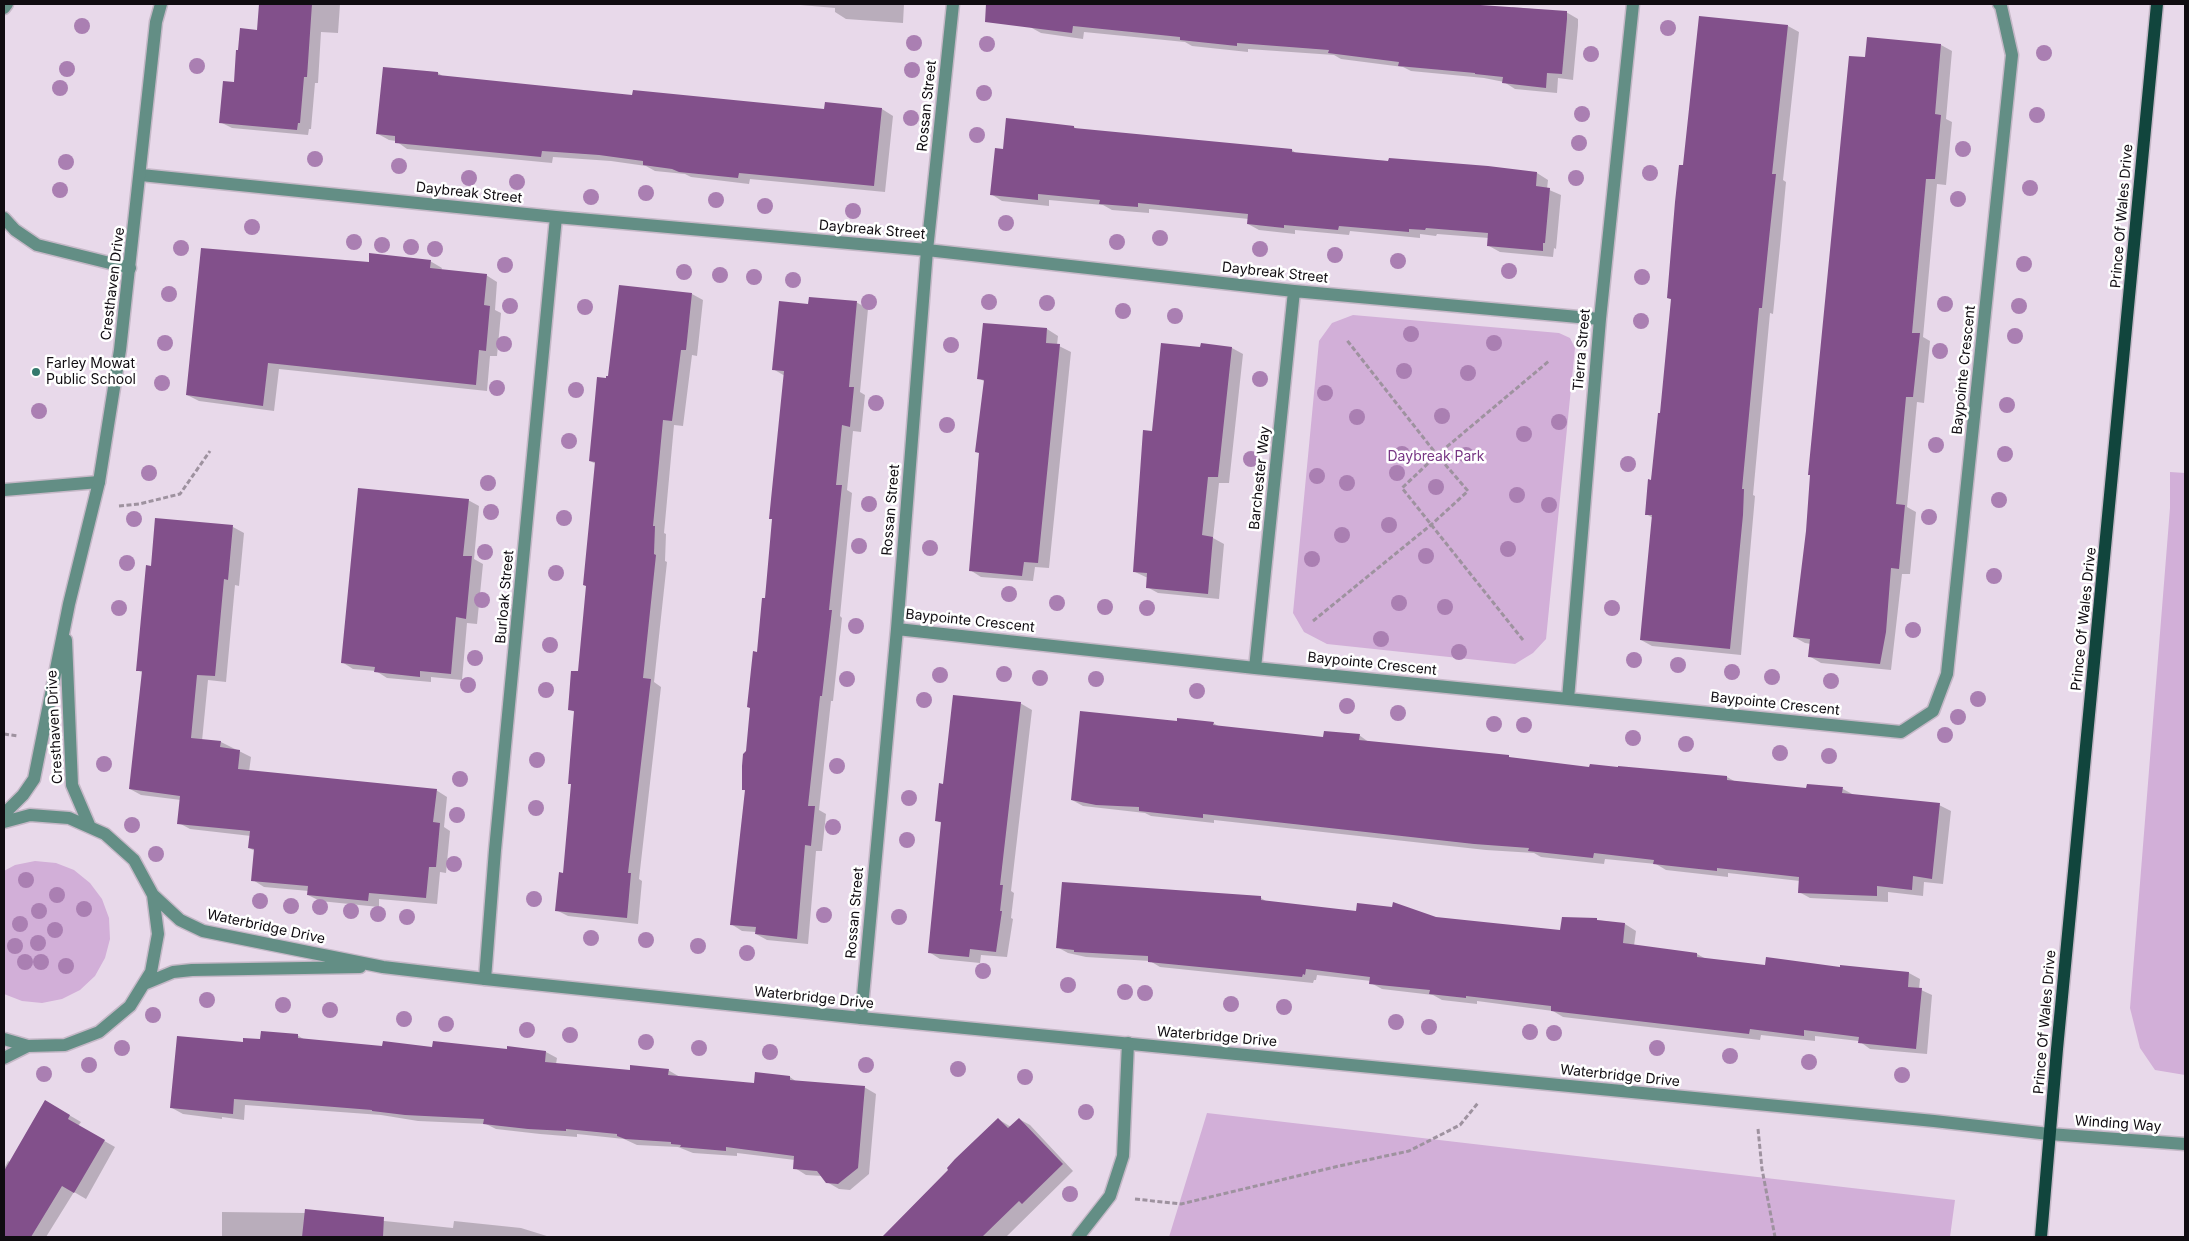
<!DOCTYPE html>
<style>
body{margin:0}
#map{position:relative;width:2189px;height:1241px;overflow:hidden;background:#e8d9ea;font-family:Inter,sans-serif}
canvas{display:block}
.frame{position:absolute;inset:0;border:5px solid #100c11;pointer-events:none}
</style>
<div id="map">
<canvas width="2189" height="1241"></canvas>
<div class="frame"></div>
</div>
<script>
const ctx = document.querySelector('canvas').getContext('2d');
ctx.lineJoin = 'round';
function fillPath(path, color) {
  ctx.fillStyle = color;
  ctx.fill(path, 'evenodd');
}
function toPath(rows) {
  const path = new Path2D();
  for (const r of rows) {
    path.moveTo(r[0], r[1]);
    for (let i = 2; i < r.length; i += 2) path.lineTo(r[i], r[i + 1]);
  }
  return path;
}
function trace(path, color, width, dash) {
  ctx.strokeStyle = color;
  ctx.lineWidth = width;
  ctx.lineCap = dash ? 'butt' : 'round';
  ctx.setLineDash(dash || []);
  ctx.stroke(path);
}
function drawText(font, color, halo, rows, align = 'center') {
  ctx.font = font + ' Inter,sans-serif';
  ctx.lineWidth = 5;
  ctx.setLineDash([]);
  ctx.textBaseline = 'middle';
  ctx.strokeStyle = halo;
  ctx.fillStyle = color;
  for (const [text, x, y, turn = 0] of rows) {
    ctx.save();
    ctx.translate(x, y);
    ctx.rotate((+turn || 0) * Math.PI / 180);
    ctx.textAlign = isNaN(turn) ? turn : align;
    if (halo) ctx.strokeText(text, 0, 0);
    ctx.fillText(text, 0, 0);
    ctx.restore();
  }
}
fillPath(toPath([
 [1353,315,1559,333,1570,338,1575,348,1546,639,1533,653,1515,664,1327,644,1304,632,1293,613,1319,341,1332,323],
 [2170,472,2185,473,2185,1075,2155,1070,2140,1048,2130,1008,2170,508],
 [35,861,56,863,74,870,90,883,102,899,109,918,110,939,105,958,95,976,80,990,62,999,42,1003,22,1001,4,994,4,871,15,865],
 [1207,1113,1955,1200,1950,1237,1169,1237]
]), '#d2afd8');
fillPath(toPath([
 [260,4,340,4,338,33,321,32,318,83,315,83,311,129,309,129,308,135,232,128,220,122,258,31],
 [789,4,904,4,903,23,846,19,835,12,835,8],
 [1018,4,1454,4,1511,10,1512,7,1566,12,1578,19,1578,26,1573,80,1558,78,1557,93,1515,89,1504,82,1484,78,1411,71,1403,67,1341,59,1334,55,1248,49,1248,52,1192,46,1185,42,1084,32,1083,39,1041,33,1030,27,1018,12],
 [1788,26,1799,32,1783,180,1786,182,1780,246,1773,314,1770,313,1753,495,1755,496,1741,655,1652,646,1641,640,1653,518,1646,514,1661,415,1672,300,1668,298,1684,166],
 [1941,45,1952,51,1946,119,1952,122,1946,185,1937,184,1923,337,1930,341,1924,403,1917,402,1907,507,1916,512,1910,574,1902,574,1891,670,1821,663,1809,656,1811,644,1805,643,1794,637,1866,58],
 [438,73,444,77,634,96,825,111,882,109,893,116,885,192,750,179,749,184,691,177,685,174,655,171,646,166,611,161,553,157,552,163,407,149,396,141,389,140,378,134],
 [1074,127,1078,130,1292,150,1297,154,1537,173,1548,180,1547,189,1561,195,1556,249,1554,248,1553,257,1500,252,1489,246,1489,238,1437,234,1436,236,1420,234,1420,238,1350,231,1349,235,1295,230,1295,234,1259,230,1248,224,1249,219,1149,209,1149,213,1112,210,1103,205,1049,200,1049,206,1002,201,991,194,1004,150],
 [430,261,442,268,441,271,486,275,497,282,495,310,501,313,497,356,490,356,487,391,279,369,274,411,199,401,187,395],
 [692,294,703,300,697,356,692,355,683,426,674,425,664,533,666,534,665,561,667,562,654,682,661,687,639,879,642,881,638,924,568,916,556,910,564,874,572,785,569,783,575,712,569,709,579,673,587,587,596,464,590,461,607,379],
 [856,302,868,309,860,392,865,395,861,432,853,431,847,490,852,493,840,616,842,618,833,701,831,701,819,810,826,814,822,851,816,851,808,944,767,940,756,934,756,932,742,931,731,924,746,791,743,789,766,599,773,520,771,518,785,376,773,369,809,305],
 [1047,329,1058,336,1057,345,1071,352,1049,568,1035,567,1033,581,981,577,970,570,985,382,979,378],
 [1201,348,1232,348,1243,354,1229,483,1219,483,1213,538,1224,544,1219,599,1158,593,1147,587,1148,578,1135,572,1154,432],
 [468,500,479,506,474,559,483,564,477,624,467,623,462,680,431,677,431,682,387,678,376,671,353,669,342,662],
 [233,527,244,533,239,586,235,585,226,682,208,680,202,741,221,742,251,757,249,772,436,790,447,797,444,827,450,831,446,873,440,872,437,904,379,899,379,907,320,901,308,895,309,891,264,887,253,880,255,851,249,848,251,836,190,829,179,823,181,800,141,795,130,789,143,673,137,670,152,567],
 [1020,703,1032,710,1011,891,1014,893,1011,918,1013,919,1007,957,981,955,980,963,940,959,929,952,942,823,937,821,945,785],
 [1178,722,1213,723,1220,727,1324,738,1359,735,1370,743,1509,757,1513,759,1591,768,1727,777,1736,782,1807,789,1843,789,1854,795,1939,805,1951,811,1943,884,1924,882,1923,896,1888,892,1888,902,1810,898,1799,892,1800,881,1728,873,1728,877,1666,870,1656,864,1605,859,1604,864,1541,857,1534,853,1486,850,1214,820,1214,823,1151,816,1145,813,1083,806,1072,800],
 [1063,883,1261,898,1269,903,1357,912,1561,931,1597,920,1625,924,1636,931,1634,946,1697,954,1706,959,1766,966,1841,968,1909,973,1920,979,1919,989,1932,995,1927,1054,1870,1049,1859,1041,1815,1036,1815,1041,1761,1035,1760,1040,1563,1017,1553,1011,1477,1001,1477,1004,1442,1000,1433,995,1382,989,1371,983,1371,981,1317,975,1316,980,1314,980,1313,983,1160,967,1150,961,1086,957,1068,953,1057,947],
 [297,1035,305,1040,384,1047,508,1051,509,1048,546,1052,557,1058,556,1064,631,1071,668,1070,680,1077,755,1084,790,1077,797,1082,864,1087,876,1094,869,1174,850,1190,839,1189,827,1182,822,1176,806,1175,795,1168,795,1160,737,1153,737,1156,693,1153,678,1147,637,1145,624,1139,577,1134,577,1137,540,1134,496,1129,486,1124,418,1121,381,1115,245,1105,244,1120,222,1117,222,1119,183,1114,172,1108,244,1044],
 [45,1101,81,1122,78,1126,115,1147,86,1199,74,1192,46,1237,4,1237,4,1169,8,1161,10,1162],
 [998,1119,1011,1127,1019,1119,1030,1125,1073,1171,1006,1237,883,1237],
 [222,1212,306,1213,453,1228,454,1221,521,1228,550,1237,222,1237]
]), '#0003');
fillPath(toPath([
 [259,4,312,4,307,77,304,77,300,123,298,123,297,130,219,123,223,81,234,82,236,50,238,50,240,28,257,30],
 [986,4,1466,4,1567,11,1567,19,1562,74,1547,73,1546,88,1502,83,1503,77,1475,74,1475,73,1398,66,1399,62,1328,53,1329,50,1237,43,1237,46,1180,40,1180,37,1073,26,1072,33,985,22],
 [1699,16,1788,25,1772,174,1776,174,1769,239,1762,308,1759,308,1750,404,1742,489,1744,489,1743,515,1730,649,1640,640,1652,515,1645,515,1648,479,1651,480,1658,413,1660,413,1671,299,1667,298,1675,202,1679,165,1683,165],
 [1867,37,1941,44,1935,114,1941,115,1935,179,1926,179,1912,333,1920,333,1913,397,1906,397,1896,504,1905,505,1899,569,1891,568,1886,632,1880,664,1808,657,1810,639,1793,637,1806,531,1810,475,1808,475,1849,56,1865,57],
 [383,67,438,72,438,75,632,95,633,90,824,109,825,102,882,108,874,186,739,173,738,178,679,172,672,169,643,165,643,161,599,155,542,151,541,157,395,143,395,136,376,134],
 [1006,118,1074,126,1074,128,1292,149,1292,152,1388,161,1389,158,1488,166,1537,172,1536,186,1550,188,1545,243,1543,243,1543,251,1487,246,1488,233,1426,228,1425,230,1409,229,1409,232,1339,226,1338,230,1284,225,1284,228,1247,224,1248,214,1138,203,1138,207,1099,204,1100,200,1038,194,1038,200,990,195,995,148,1003,149],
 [201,248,369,262,369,253,431,260,430,268,487,274,484,305,490,306,486,351,479,350,476,385,268,363,263,406,186,395],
 [619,285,692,293,686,350,681,350,672,421,663,420,653,526,655,526,654,554,656,555,643,678,651,679,628,873,631,873,627,918,555,911,559,872,563,873,571,784,568,784,574,711,568,710,571,671,578,671,586,586,583,585,595,462,589,461,593,420,597,377,606,378,606,376,608,376],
 [809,297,857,301,849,387,854,387,850,427,842,425,836,485,842,485,829,610,832,610,822,696,820,696,808,806,815,806,811,846,805,845,797,939,755,934,756,927,730,925,745,790,742,790,742,766,743,754,746,751,750,708,747,707,753,651,757,652,762,598,765,598,772,519,769,519,784,371,772,370,779,301,808,304],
 [983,323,1047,328,1046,343,1060,344,1038,563,1024,562,1022,576,969,571,979,453,975,452,984,380,977,379],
 [1161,343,1200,347,1201,343,1232,347,1218,477,1208,477,1202,535,1213,537,1208,594,1146,588,1147,573,1133,572,1143,430,1152,431],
 [358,488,469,499,463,556,472,556,466,619,456,617,451,674,420,671,420,677,374,672,375,667,341,663],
 [155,518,233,525,228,580,224,579,215,676,197,675,191,738,221,741,220,747,240,750,238,769,437,789,433,822,440,823,436,867,429,867,426,898,369,893,368,901,307,895,308,886,251,881,254,849,248,848,250,831,177,824,180,796,129,789,142,671,136,671,146,565,151,566],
 [953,695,1021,702,1000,885,1003,885,1000,911,1002,911,996,952,970,949,969,957,928,953,941,822,935,821,939,783,943,784],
 [1080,711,1177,721,1177,718,1214,722,1213,725,1323,737,1324,731,1360,734,1359,740,1509,755,1509,757,1589,767,1590,764,1618,767,1618,766,1727,776,1727,780,1806,788,1807,784,1843,787,1842,793,1940,803,1932,879,1913,876,1912,890,1877,886,1877,896,1798,893,1799,877,1717,868,1717,871,1653,864,1654,860,1594,853,1593,858,1528,851,1529,848,1474,844,1203,814,1203,818,1139,811,1139,807,1096,805,1071,800],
 [1062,882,1261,896,1261,900,1356,911,1357,903,1392,907,1393,902,1436,917,1560,930,1562,917,1597,918,1597,920,1625,923,1623,943,1697,953,1697,957,1765,965,1766,957,1840,967,1840,965,1909,972,1908,987,1922,988,1916,1049,1858,1043,1859,1037,1804,1030,1804,1036,1750,1029,1749,1034,1551,1011,1551,1006,1466,996,1466,998,1429,994,1430,990,1369,984,1370,977,1306,969,1305,975,1303,974,1302,977,1148,962,1148,956,1074,952,1074,950,1056,948],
 [261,1031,298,1034,298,1038,382,1046,383,1041,432,1047,433,1041,507,1049,507,1046,546,1051,545,1062,630,1070,630,1065,669,1069,668,1075,754,1083,755,1072,790,1076,790,1080,865,1086,858,1168,838,1184,826,1183,817,1171,793,1169,794,1156,726,1147,726,1151,680,1147,681,1145,671,1144,671,1142,625,1139,617,1136,617,1134,566,1129,566,1131,528,1129,483,1124,484,1119,405,1115,372,1111,372,1110,234,1099,233,1114,170,1108,177,1036,243,1042,243,1038,260,1039],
 [45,1100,70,1115,68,1119,105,1140,74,1193,62,1186,31,1237,4,1237,4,1171],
 [998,1118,1008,1128,1019,1118,1063,1164,1022,1204,1019,1201,982,1237,882,1237,948,1170,947,1168,955,1159],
 [305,1209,384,1217,383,1237,302,1237]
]), '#82508b');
const service = toPath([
 [4,8,7,4],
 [4,218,15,230,37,245,130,268],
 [4,490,99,482]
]);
const minor = toPath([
 [141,175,556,217,927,250,1294,291,1600,319],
 [897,629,1255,668,1901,732,1933,711,1947,674,2012,55,2001,6,1999,4],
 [1255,668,1294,291],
 [1568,699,1600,319,1633,4],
 [485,979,495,850,556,217],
 [861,1018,897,629,927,250,953,4],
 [2049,1134,2185,1144],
 [1078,1237,1110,1196,1123,1156,1128,1043]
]);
const tertiary = toPath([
 [66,640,72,785,90,827],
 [4,814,23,795,34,779,69,604,99,482,120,350,156,22,161,4],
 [4,822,30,815,69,818,105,834,134,860,153,895,158,934,151,972,130,1006,99,1032,65,1045,28,1046,4,1039],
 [153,895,180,920,203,931,383,967,485,979,861,1018,1934,1121,2049,1134],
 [144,984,173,972,192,970,360,967],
 [4,1058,28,1046]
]);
const primary = toPath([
 [2041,1237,2057,1049,2157,4]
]);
trace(service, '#c5b8c7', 15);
trace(minor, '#c5b8c7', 15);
trace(tertiary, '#c5b8c7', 15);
trace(primary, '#c5b8c7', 15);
trace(toPath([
 [119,506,139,504,180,494,210,451],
 [1313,621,1432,524,1468,491,1437,455,1346,339],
 [1523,640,1402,488,1437,455,1549,361],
 [4,734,18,736],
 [1758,1129,1762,1169,1775,1237],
 [1135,1199,1181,1204,1339,1166,1409,1151,1460,1125,1478,1103]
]), '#9e929f', 3, [5, 2.5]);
trace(service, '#638e85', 12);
trace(minor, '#638e85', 12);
trace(tertiary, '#638e85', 12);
trace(primary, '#11453d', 12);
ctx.fillStyle = '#aa7fb2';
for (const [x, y] of [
 [82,26],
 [1668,28],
 [914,43],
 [987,44],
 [2044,53],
 [1591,54],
 [197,66],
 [67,69],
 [912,70],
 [60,88],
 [984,93],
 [1582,114],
 [2037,115],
 [911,118],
 [977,135],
 [1579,143],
 [1963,149],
 [315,159],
 [66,162],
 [399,166],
 [1650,173],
 [469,178],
 [1576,178],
 [517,182],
 [2030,188],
 [60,190],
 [646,193],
 [591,197],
 [1958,199],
 [716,200],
 [765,206],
 [853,211],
 [1006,223],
 [252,227],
 [1160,238],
 [354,242],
 [1117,242],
 [382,245],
 [411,247],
 [181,248],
 [435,249],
 [1260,249],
 [1335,255],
 [1398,261],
 [2024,264],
 [505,265],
 [1509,271],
 [684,272],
 [720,275],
 [754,277],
 [1642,277],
 [793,280],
 [169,294],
 [869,302],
 [989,302],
 [1047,303],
 [1945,304],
 [510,306],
 [2019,306],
 [585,307],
 [1123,311],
 [1175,316],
 [1641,321],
 [1411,334],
 [2015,336],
 [165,343],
 [1494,343],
 [504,344],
 [951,345],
 [1940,351],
 [1404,371],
 [1468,373],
 [1260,379],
 [162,383],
 [497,388],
 [576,390],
 [1325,393],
 [876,403],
 [2007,405],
 [39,411],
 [1442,416],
 [1357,417],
 [1559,422],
 [947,425],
 [1524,434],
 [569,441],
 [1936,445],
 [1402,454],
 [2005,454],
 [1466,455],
 [1251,459],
 [1628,464],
 [149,473],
 [1397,473],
 [1317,476],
 [488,483],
 [1347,483],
 [1436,487],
 [1517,495],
 [1999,500],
 [869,504],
 [1549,505],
 [491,512],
 [1929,517],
 [564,518],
 [134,519],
 [1389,525],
 [1342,535],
 [859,546],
 [930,548],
 [1508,549],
 [485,552],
 [1426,556],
 [1312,559],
 [127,563],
 [556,573],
 [1994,576],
 [1009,594],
 [482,600],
 [1057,603],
 [1399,603],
 [1105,607],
 [1445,607],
 [119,608],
 [1147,608],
 [1612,608],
 [856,626],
 [1913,630],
 [1381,639],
 [550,645],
 [1459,652],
 [475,658],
 [1634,660],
 [1678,665],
 [1732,672],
 [1004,674],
 [940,675],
 [1772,677],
 [1040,678],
 [847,679],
 [1096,679],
 [1831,681],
 [468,685],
 [546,690],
 [1197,691],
 [1978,699],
 [924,700],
 [1347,706],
 [1398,713],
 [1958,717],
 [1494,724],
 [1524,725],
 [1945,735],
 [1633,738],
 [1686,744],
 [1780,753],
 [1829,756],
 [537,760],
 [104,764],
 [837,766],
 [460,779],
 [909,798],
 [536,808],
 [457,815],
 [132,825],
 [833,827],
 [907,840],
 [156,854],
 [454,864],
 [26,880],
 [57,895],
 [534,899],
 [260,901],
 [291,906],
 [320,907],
 [84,909],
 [39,911],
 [351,911],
 [378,914],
 [824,915],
 [407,917],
 [899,917],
 [20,924],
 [55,930],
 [591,938],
 [646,940],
 [38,943],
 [15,946],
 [698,946],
 [747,953],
 [25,962],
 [41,962],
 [66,966],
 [983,971],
 [1068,985],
 [1125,992],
 [1145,993],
 [207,1000],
 [1231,1004],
 [283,1005],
 [1284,1007],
 [330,1010],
 [153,1015],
 [404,1019],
 [1396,1022],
 [446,1024],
 [1429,1027],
 [527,1030],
 [1530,1032],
 [1554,1033],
 [570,1035],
 [646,1042],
 [122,1048],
 [699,1048],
 [1657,1048],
 [770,1052],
 [1730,1056],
 [1809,1062],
 [89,1065],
 [866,1065],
 [958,1069],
 [44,1074],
 [1902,1075],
 [1025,1077],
 [1086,1112],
 [1070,1194]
]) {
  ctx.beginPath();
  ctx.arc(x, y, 8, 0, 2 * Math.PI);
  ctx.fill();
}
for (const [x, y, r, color] of [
 [36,372,5,"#34796d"]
]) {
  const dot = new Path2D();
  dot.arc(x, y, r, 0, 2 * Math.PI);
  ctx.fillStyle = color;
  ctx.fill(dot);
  trace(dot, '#fff', 2);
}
drawText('14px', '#100c11', '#fff', [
 ["Rossan Street",927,106,-84],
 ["Daybreak Street",469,193,6],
 ["Prince Of Wales Drive",2122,216,-85],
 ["Daybreak Street",872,230,5],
 ["Daybreak Street",1275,273,6],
 ["Cresthaven Drive",113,284,-83],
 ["Tierra Street",1582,350,-85],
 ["Baypointe Crescent",1964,370,-84],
 ["Barchester Way",1260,478,-84],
 ["Rossan Street",891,510,-85],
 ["Burloak Street",505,597,-85],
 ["Prince Of Wales Drive",2084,619,-84],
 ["Baypointe Crescent",970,621,6],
 ["Baypointe Crescent",1372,664,6],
 ["Baypointe Crescent",1775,704,6],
 ["Cresthaven Drive",55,727,-93],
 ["Rossan Street",855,913,-85],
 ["Waterbridge Drive",266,927,12],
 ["Waterbridge Drive",814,998,6],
 ["Prince Of Wales Drive",2045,1022,-85],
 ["Waterbridge Drive",1217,1037,5],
 ["Waterbridge Drive",1620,1076,6],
 ["Winding Way",2118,1124,4]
]);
drawText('14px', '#100c11', '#fff', [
 ["Farley Mowat",46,364],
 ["Public School",46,380]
], 'left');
drawText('14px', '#773684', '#fff', [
 ["Daybreak Park",1436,457]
]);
</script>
